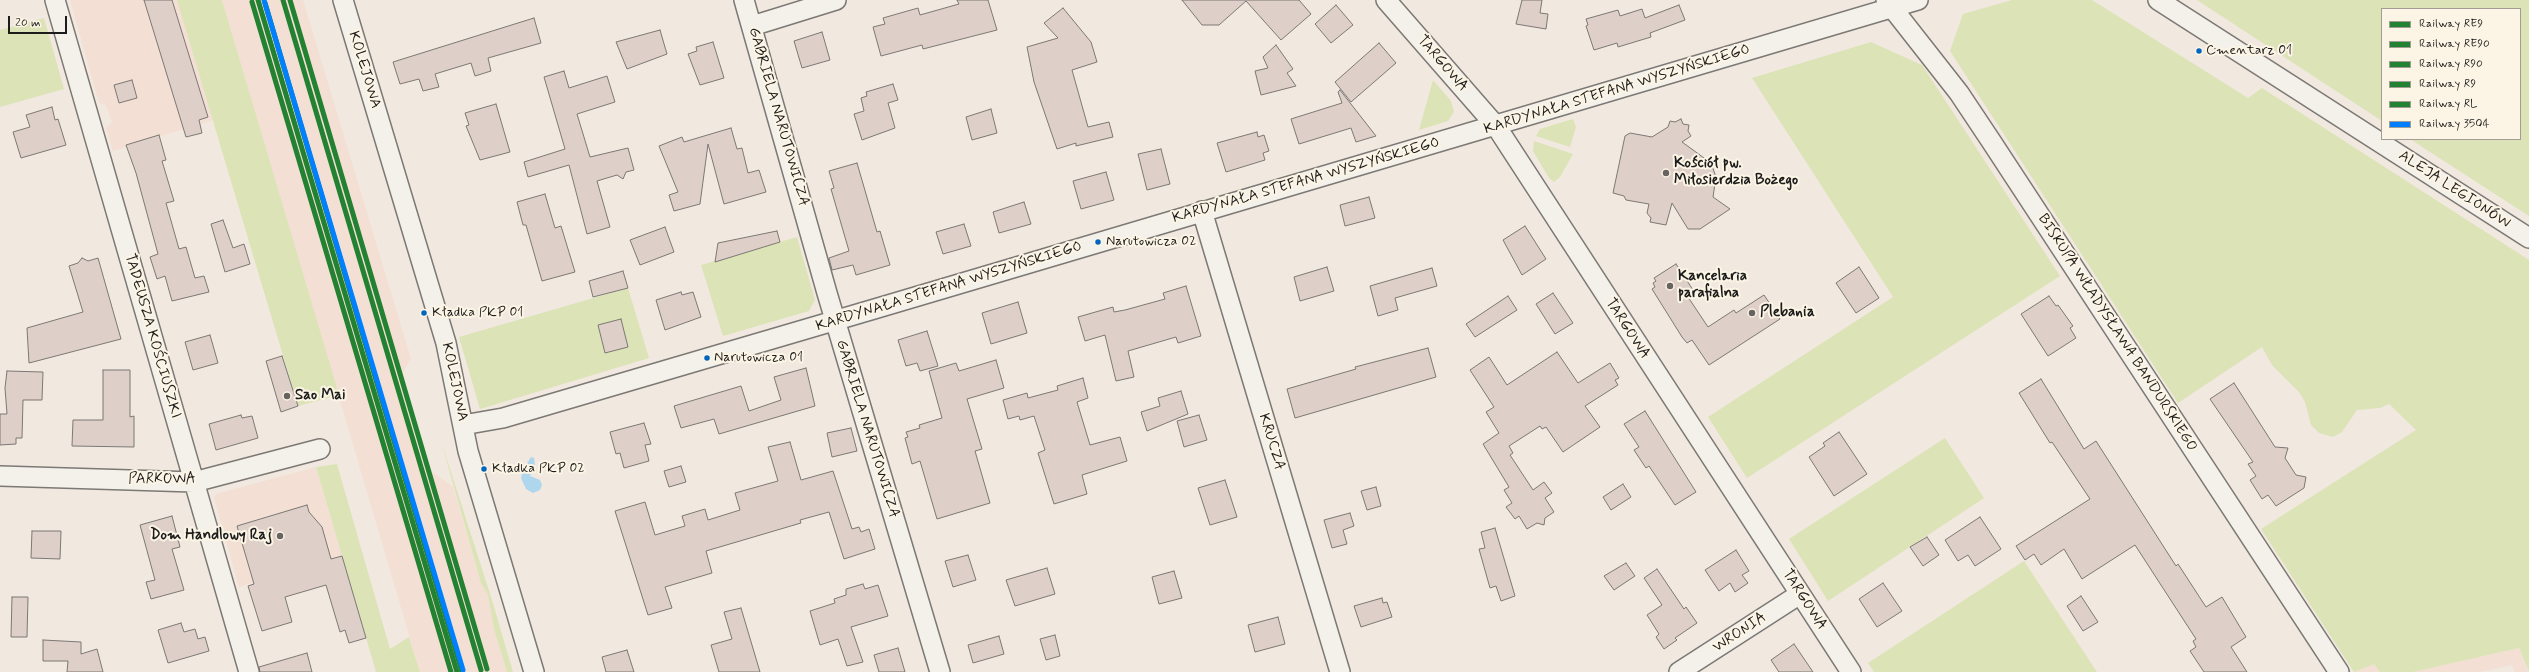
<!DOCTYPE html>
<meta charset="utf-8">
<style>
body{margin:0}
#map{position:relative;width:2529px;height:672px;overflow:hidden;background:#f1e8e0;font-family:Mynerve,sans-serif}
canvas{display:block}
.legend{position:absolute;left:2381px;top:8px;width:140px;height:132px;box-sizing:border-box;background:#fcf5e5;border:1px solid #a29e95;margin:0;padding:5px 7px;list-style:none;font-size:12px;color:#1c1c1c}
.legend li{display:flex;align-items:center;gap:8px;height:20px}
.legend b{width:20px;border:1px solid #a29e95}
.scale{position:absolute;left:8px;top:16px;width:59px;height:18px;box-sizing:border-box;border:2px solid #1c1c1c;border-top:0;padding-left:5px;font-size:12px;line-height:14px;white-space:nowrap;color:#1c1c1c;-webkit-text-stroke:3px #fcf5e5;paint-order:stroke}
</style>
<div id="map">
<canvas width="2529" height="672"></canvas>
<ul class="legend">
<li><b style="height:5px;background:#238132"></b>Railway RE9</li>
<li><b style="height:5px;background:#238132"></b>Railway RE90</li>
<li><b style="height:5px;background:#238132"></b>Railway R90</li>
<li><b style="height:5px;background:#238132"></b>Railway R9</li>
<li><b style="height:5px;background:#238132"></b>Railway RL</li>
<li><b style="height:5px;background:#0080ff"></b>Railway 3504</li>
</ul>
<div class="scale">20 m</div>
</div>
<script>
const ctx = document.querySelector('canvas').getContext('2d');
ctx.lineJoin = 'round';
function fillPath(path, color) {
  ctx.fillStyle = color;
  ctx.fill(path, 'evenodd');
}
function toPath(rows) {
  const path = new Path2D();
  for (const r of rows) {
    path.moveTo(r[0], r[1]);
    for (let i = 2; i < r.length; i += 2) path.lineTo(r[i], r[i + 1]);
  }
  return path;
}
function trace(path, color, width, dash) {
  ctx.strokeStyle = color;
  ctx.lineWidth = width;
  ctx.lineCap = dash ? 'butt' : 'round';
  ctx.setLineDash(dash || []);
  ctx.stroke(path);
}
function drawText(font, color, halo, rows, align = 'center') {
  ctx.font = font + ' Mynerve,sans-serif';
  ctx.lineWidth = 4;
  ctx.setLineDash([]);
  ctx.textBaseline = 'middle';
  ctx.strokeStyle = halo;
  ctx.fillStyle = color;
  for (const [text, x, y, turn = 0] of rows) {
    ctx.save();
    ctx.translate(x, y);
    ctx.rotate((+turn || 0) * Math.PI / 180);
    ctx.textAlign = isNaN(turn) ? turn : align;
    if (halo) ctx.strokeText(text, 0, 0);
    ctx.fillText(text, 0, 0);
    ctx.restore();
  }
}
fillPath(toPath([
 [70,0,177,0,213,120,113,151,106,128,112,122,106,105,99,103],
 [222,0,303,0,411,359,402,374,430,470,453,487,481,583,488,595,494,629,507,672,420,672],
 [316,467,342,556,239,587,214,498,216,494],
 [2519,648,2528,672,2515,672,2512,665,2480,672,2413,672],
 [2374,663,2380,672,2355,672]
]), '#f3dfd3');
fillPath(toPath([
 [177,0,222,0,339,395,298,406],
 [2012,0,2092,0,2248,98,2262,88,2529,260,2529,672,2519,648,2413,672,2380,672,2374,664,2354,672,2261,529,2416,430,2389,404,2380,408,2357,410,2342,432,2333,437,2319,433,2311,425,2305,402,2299,392,2272,365,2262,347,2178,403,1950,51,1963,14],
 [2197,0,2529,0,2529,216,2410,139,2520,139,2520,9,2382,9,2382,121],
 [44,18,64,89,0,107,0,30],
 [1871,42,1922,65,2060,276,1747,478,1708,417,1893,297,1752,78],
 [1433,80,1451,101,1454,112,1448,121,1419,130],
 [1573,119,1576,127,1570,147,1536,136,1540,129],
 [1534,141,1573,154,1560,177,1554,182,1549,178,1533,151],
 [797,237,815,300,809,311,723,336,701,265],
 [628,288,649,358,480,409,459,337],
 [1945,438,1984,498,1828,601,1789,539],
 [441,441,492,600,513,672,507,672,494,629,488,595,481,583],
 [337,464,390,649,409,637,420,672,376,672,316,467],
 [2024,561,2097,672,1874,672,1868,663]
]), '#dce3b6');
fillPath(toPath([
 [531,457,534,458,535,465,530,476,540,480,542,485,540,490,533,493,526,489,521,478,523,470]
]), '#aed6ed');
const building = toPath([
 [144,0,172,0,208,117,199,120,202,133,186,137,144,0],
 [957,0,988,0,997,30,923,49,922,45,881,56,873,27,885,24,883,18,918,8,920,15,959,4,957,0],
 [1182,0,1299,0,1311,14,1281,40,1246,1,1219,25,1202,25,1182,0],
 [1522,0,1542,0,1540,13,1548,14,1546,29,1516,24,1522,0],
 [1336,5,1353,25,1331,43,1315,24,1336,5],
 [1679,5,1685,20,1650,33,1651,37,1618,47,1617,43,1594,50,1586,26,1588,25,1586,19,1618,10,1620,16,1642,9,1645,18,1679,5],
 [1063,8,1091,42,1097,62,1072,70,1088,127,1109,122,1113,137,1076,146,1076,143,1057,149,1034,82,1027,47,1058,38,1044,23,1063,8],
 [534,18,541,43,488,58,491,71,475,76,471,63,435,74,439,87,423,91,419,79,400,84,393,62,534,18],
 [660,30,667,54,627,69,616,42,660,30],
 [822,32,830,60,802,68,794,41,822,32],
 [713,42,724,78,700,85,688,54,697,51,696,47,713,42],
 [1379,43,1396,63,1351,102,1335,82,1379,43],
 [1276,45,1293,69,1287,73,1296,86,1261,95,1255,71,1268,68,1263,57,1276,45],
 [564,71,569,88,607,76,615,102,577,114,590,157,628,148,634,170,626,172,623,179,617,175,597,181,610,227,587,234,569,165,528,177,524,162,565,149,544,77,564,71],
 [132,80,137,98,119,103,114,85,132,80],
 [893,84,898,100,888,103,895,128,862,140,854,114,864,111,861,98,867,96,866,92,893,84],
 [1340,90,1376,136,1356,142,1351,128,1299,144,1291,119,1342,103,1338,92,1340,90],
 [496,104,510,152,480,160,466,126,469,125,465,113,496,104],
 [52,107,55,120,58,119,66,145,21,158,13,132,30,127,26,115,52,107],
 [991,109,997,133,972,140,966,117,991,109],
 [1681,119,1683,124,1689,125,1688,131,1691,136,1682,142,1711,163,1716,177,1713,197,1730,209,1700,229,1688,229,1672,203,1666,225,1650,222,1651,218,1647,213,1649,204,1626,200,1624,196,1613,193,1625,136,1630,133,1652,137,1668,127,1670,121,1675,122,1681,119],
 [731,128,737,149,742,148,748,173,759,170,766,192,724,204,708,144,700,204,674,211,669,195,678,192,659,146,682,137,684,142,731,128],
 [1257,132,1258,137,1264,135,1269,151,1263,153,1265,160,1226,172,1217,143,1257,132],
 [159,135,166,160,162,161,174,201,166,203,179,249,186,247,195,278,204,276,209,292,172,301,165,276,157,279,150,257,158,254,136,173,126,145,159,135],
 [1161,149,1170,184,1147,190,1138,154,1161,149],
 [857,163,877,232,880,231,890,265,856,275,853,265,832,270,829,258,849,251,831,189,834,188,829,171,857,163],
 [1106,172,1114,200,1081,209,1073,181,1106,172],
 [545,194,555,228,561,226,575,272,542,281,526,225,523,225,517,202,545,194],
 [1369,197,1375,218,1345,226,1340,205,1369,197],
 [1024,202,1031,224,999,233,993,212,1024,202],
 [223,220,233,248,244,244,250,264,225,272,211,224,223,220],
 [964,224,971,246,943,254,936,232,964,224],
 [1525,226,1546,259,1522,275,1503,240,1525,226],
 [665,227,674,252,640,265,630,240,665,227],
 [777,231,780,242,715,262,718,243,777,231],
 [82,258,88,261,98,258,121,339,29,363,27,328,83,312,69,266,78,263,82,258],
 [1676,264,1695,293,1688,297,1708,327,1734,310,1736,313,1764,295,1780,319,1709,365,1692,340,1687,343,1682,337,1652,289,1655,287,1653,283,1656,281,1654,278,1676,264],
 [1327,267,1334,291,1300,301,1294,277,1327,267],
 [1859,267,1879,298,1856,313,1836,283,1859,267],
 [1432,268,1437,286,1395,298,1398,310,1378,316,1370,286,1432,268],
 [623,271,628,288,593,297,589,281,623,271],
 [1186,286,1201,336,1178,343,1176,337,1128,351,1134,377,1116,381,1105,335,1085,341,1078,317,1113,307,1114,312,1125,310,1165,299,1163,293,1186,286],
 [681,292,682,295,693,292,701,317,665,330,656,300,681,292],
 [1553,293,1573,323,1555,334,1536,304,1553,293],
 [1508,296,1517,310,1475,337,1466,324,1508,296],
 [2049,296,2056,306,2058,305,2073,326,2070,328,2076,338,2048,356,2021,314,2049,296],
 [1018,302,1027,333,991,344,982,313,1018,302],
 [621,319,628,347,605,353,598,325,621,319],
 [927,331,938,366,920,371,917,363,906,366,898,340,927,331],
 [210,335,218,363,193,370,185,342,210,335],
 [1428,348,1436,377,1295,418,1287,389,1356,369,1355,367,1428,348],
 [1557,352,1578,383,1610,363,1619,378,1615,380,1618,385,1585,406,1600,427,1563,452,1546,427,1542,429,1540,426,1509,446,1513,453,1510,455,1533,490,1544,482,1552,493,1545,498,1554,512,1545,518,1544,525,1537,523,1527,529,1519,516,1515,519,1506,507,1512,503,1504,490,1509,487,1483,444,1499,433,1486,412,1494,407,1470,370,1489,357,1507,385,1557,352],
 [282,356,298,406,281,412,266,361,282,356],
 [996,360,1004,388,967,399,982,449,975,451,990,503,937,519,920,461,912,464,905,438,908,437,906,432,920,428,919,425,942,418,929,371,956,363,959,371,996,360],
 [806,368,815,406,719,434,714,419,681,428,674,406,741,386,749,411,781,400,774,377,806,368],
 [103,370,130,370,130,417,134,416,134,447,72,446,73,420,103,420,103,370],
 [7,371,43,372,42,400,23,400,22,438,16,438,16,444,0,445,0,414,7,414,5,388,7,371],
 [1083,378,1088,398,1077,402,1090,445,1120,437,1127,461,1082,475,1087,494,1054,504,1038,453,1045,450,1034,416,1020,420,1019,416,1008,419,1003,400,1027,393,1028,398,1058,390,1057,386,1083,378],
 [2041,379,2084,449,2096,441,2176,566,2178,564,2206,607,2222,597,2246,637,2231,647,2247,672,2204,672,2190,651,2196,647,2193,641,2196,639,2135,545,2082,579,2064,549,2041,565,2034,554,2025,560,2016,546,2090,499,2052,442,2050,443,2019,393,2041,379],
 [2234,383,2275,447,2288,448,2285,458,2296,475,2306,477,2304,488,2276,506,2268,495,2262,499,2250,480,2256,476,2248,464,2253,462,2210,399,2234,383],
 [1181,391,1188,414,1147,431,1141,412,1160,406,1158,398,1181,391],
 [1645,411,1696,492,1675,505,1649,466,1646,468,1634,450,1639,447,1624,424,1645,411],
 [241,415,242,418,252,416,258,438,216,450,209,424,241,415],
 [1199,415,1207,440,1184,447,1177,421,1199,415],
 [644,423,651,444,645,445,649,461,624,468,620,453,616,454,610,432,644,423],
 [851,428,857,451,832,457,827,433,851,428],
 [1839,432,1867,474,1834,496,1809,457,1825,446,1823,443,1839,432],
 [790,442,801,480,833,471,852,529,859,527,861,532,869,529,875,549,844,559,829,512,800,520,801,523,706,551,712,573,665,587,672,608,648,615,615,511,645,502,655,535,685,526,682,516,705,509,708,520,740,510,735,493,778,481,768,447,790,442],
 [681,466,686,482,669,487,664,471,681,466],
 [1225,480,1237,517,1210,525,1198,488,1225,480],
 [1623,484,1631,497,1611,510,1603,497,1623,484],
 [1376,487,1381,506,1367,510,1361,491,1376,487],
 [307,505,309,512,322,527,331,559,342,556,366,638,349,643,345,630,340,632,326,585,285,597,292,622,262,631,248,586,254,584,237,526,307,505],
 [1350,513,1354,526,1343,530,1347,544,1332,548,1324,520,1350,513],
 [172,516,180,547,172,549,184,590,151,599,146,582,155,580,140,525,172,516],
 [1980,517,2001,549,1975,566,1968,555,1958,561,1945,540,1980,517],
 [1495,528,1515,596,1501,601,1496,586,1490,588,1479,549,1485,548,1481,532,1495,528],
 [32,531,61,531,60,559,31,558,32,531],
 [1927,537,1939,555,1923,566,1910,547,1927,537],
 [1736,550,1749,571,1742,575,1748,583,1735,592,1730,583,1719,591,1705,570,1736,550],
 [968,555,976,580,953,587,945,561,968,555],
 [1626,563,1635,576,1614,590,1604,576,1626,563],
 [1047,568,1055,594,1015,606,1006,580,1047,568],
 [1657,569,1684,609,1686,607,1697,623,1675,638,1677,640,1664,649,1656,637,1659,634,1647,615,1662,605,1644,578,1657,569],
 [1174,571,1182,598,1159,604,1152,577,1174,571],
 [1883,583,1902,611,1877,627,1859,599,1883,583],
 [863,584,865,589,878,585,888,616,851,627,863,662,847,666,838,639,820,645,810,611,835,603,834,599,846,595,846,589,863,584],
 [2081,596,2098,622,2083,631,2067,606,2081,596],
 [12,597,28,597,27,637,11,637,12,597],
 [1382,598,1383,603,1387,602,1392,617,1361,627,1354,606,1382,598],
 [741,608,760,672,719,672,711,645,732,639,724,612,741,608],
 [1278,617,1285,644,1255,652,1248,625,1278,617],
 [181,623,184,632,195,629,198,639,205,637,209,651,168,663,158,630,181,623],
 [1055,635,1060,656,1046,660,1040,639,1055,635],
 [999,636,1004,654,973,663,968,645,999,636],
 [43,640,81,642,81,654,97,649,103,672,67,672,68,661,43,661,43,640],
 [1794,644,1813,672,1779,672,1771,660,1794,644],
 [898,648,905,672,879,672,874,655,898,648],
 [627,650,634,672,606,672,602,657,627,650],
 [307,653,312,672,260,672,259,667,307,653]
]);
fillPath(building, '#decfc8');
trace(building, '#7c7874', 1);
const minor = toPath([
 [55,0,249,672],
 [343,0,446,343,468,451,534,672],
 [744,0,827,293,940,672],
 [1386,0,1496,126,1851,672],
 [1886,0,1959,93,1991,141,2339,672],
 [2158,0,2529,238],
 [752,26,836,0],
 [1202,211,1340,672],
 [463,425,503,418,871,310,1918,0],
 [0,476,194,482,320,449],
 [1679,672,1800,594]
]);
trace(minor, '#7c7874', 22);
trace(minor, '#f4f0ea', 19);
trace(toPath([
 [258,0,457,672]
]), '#238132', 5);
trace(toPath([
 [252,2,451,672]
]), '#238132', 5);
trace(toPath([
 [283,0,481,670]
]), '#238132', 5);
trace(toPath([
 [265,3,462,672]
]), '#238132', 5);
trace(toPath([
 [290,0,487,669]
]), '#238132', 5);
trace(toPath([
 [264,0,463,670]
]), '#0080ff', 5);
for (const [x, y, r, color] of [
 [2199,51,3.5,"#0065bd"],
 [1666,173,4,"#676361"],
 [1098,242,3.5,"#0065bd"],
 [1670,286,4,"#676361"],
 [424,313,3.5,"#0065bd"],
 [1752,313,4,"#676361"],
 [707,358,3.5,"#0065bd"],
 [287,396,4,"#676361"],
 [484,469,3.5,"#0065bd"],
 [280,536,4,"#676361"]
]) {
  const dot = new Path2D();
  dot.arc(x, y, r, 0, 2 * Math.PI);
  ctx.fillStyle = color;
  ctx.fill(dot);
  trace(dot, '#fcf5e5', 1.5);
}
drawText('14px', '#1c1c1c', '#fcf5e5', [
 ["Cmentarz 01",2206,51],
 ["Narutowicza 02",1106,242],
 ["Kładka PKP 01",432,313],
 ["Narutowicza 01",714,358],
 ["Kładka PKP 02",492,469]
], 'left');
drawText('15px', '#1c1c1c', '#fcf5e5', [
 ["TARGOWA",1442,64,49],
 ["KOLEJOWA",364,70,73],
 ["KARDYNAŁA STEFANA WYSZYŃSKIEGO",1617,90,-17],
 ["GABRIELA NARUTOWICZA",778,117,74],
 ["KARDYNAŁA STEFANA WYSZYŃSKIEGO",1306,181,-16],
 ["ALEJA LEGIONÓW",2454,190,33],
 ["KARDYNAŁA STEFANA WYSZYŃSKIEGO",949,287,-17],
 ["TARGOWA",1627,329,57],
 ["BISKUPA WŁADYSŁAWA BANDURSKIEGO",2117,333,57],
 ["TADEUSZA KOŚCIUSZKI",152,336,74],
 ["KOLEJOWA",454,382,78],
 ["GABRIELA NARUTOWICZA",867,429,73],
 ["KRUCZA",1271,442,73],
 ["PARKOWA",162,480],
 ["TARGOWA",1804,600,57],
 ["WRONIA",1740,633,-33]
]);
drawText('bold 15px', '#1c1c1c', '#fcf5e5', [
 ["Kościół pw.",1674,164],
 ["Miłosierdzia Bożego",1674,181],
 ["Kancelaria",1678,277],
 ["parafialna",1678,294],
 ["Plebania",1760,313],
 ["Sao Mai",295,396],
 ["Dom Handlowy Raj",272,536,"right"]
], 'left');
</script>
